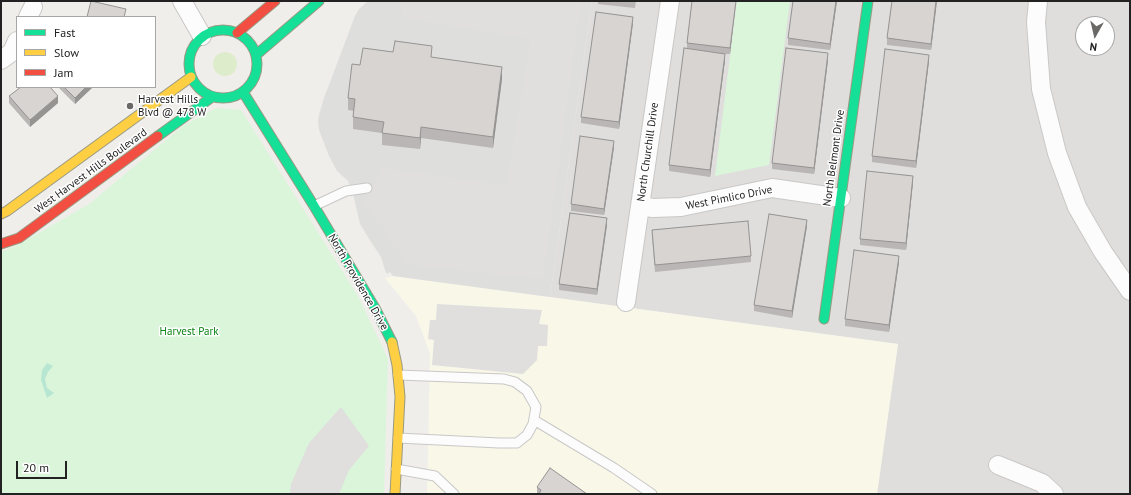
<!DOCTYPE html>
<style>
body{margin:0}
#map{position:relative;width:1131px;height:495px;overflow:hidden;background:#f0eeeb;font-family:"PT Sans",sans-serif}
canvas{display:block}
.frame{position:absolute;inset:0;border:2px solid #222;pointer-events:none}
.legend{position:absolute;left:16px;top:16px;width:140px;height:72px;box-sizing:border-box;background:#fff;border:1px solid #a7a7a7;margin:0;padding:5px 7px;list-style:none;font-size:12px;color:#222}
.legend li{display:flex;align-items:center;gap:8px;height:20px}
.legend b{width:20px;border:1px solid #a7a7a7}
.north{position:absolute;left:1075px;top:16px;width:40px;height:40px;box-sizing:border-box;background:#fff;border:1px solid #a7a7a7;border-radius:50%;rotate:188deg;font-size:11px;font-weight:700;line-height:16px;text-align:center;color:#222}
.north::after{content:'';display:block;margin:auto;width:14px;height:18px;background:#6a6968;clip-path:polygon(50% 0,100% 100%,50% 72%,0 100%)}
.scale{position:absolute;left:16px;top:461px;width:51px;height:18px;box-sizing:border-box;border:2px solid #222;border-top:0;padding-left:5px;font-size:12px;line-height:14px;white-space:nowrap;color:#222;-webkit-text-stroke:3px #fff;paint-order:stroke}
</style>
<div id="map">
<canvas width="1131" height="495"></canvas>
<div class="frame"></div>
<ul class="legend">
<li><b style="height:5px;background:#16e098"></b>Fast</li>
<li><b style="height:5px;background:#ffcf43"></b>Slow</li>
<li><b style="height:5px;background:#f24e42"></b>Jam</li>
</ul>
<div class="north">N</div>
<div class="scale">20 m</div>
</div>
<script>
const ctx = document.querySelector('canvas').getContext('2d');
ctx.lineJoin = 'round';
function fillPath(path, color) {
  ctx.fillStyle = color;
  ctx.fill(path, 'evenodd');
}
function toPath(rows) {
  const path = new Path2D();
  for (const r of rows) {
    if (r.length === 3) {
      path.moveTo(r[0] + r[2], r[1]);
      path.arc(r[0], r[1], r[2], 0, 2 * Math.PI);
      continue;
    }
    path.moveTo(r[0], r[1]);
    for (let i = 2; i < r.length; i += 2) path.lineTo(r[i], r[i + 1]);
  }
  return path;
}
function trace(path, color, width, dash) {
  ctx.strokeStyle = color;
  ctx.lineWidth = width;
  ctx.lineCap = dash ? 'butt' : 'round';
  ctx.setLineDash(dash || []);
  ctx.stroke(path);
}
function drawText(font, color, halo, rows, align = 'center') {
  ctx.font = font + ' "PT Sans",sans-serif';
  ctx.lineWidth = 3;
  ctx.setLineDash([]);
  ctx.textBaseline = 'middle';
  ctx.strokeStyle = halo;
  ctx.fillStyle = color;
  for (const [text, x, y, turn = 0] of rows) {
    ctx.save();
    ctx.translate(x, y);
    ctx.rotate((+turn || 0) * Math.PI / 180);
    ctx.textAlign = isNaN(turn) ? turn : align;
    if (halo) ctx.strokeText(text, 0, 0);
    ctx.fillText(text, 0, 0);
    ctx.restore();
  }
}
fillPath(toPath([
 [592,1,1130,1,1130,494,877,494,898,344,550,297],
 [1083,24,1107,24,1107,48,1083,48]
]), '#dfdedc');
fillPath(toPath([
 [393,276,898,344,877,494,427,494,430,354,416,316,385,278]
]), '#f8f7e8');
fillPath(toPath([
 [368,1,592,1,550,297,393,276,390,272,387,274,385,270,381,257,371,242,360,224,353,194,348,181,337,171,329,156,319,130,318,122,319,115,324,98,355,16,359,9]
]), '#dededc');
fillPath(toPath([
 [225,64,12]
]), '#ddeccb');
fillPath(toPath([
 [737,1,790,1,769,165,715,176],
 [216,108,241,110,358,296,388,359,384,494,1,494,1,252,18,245,89,204,183,126]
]), '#daf5da');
fillPath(toPath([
 [47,363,53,366,48,372,45,379,47,388,54,393,47,398,41,380,42,370]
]), '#b7e6d2');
fillPath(toPath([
 [402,1,581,1,543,279,409,265,364,204,381,168,506,185,531,39,401,18],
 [437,304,542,310,539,324,548,325,547,346,538,346,537,360,523,374,432,365,434,340,428,339,430,320,436,320],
 [341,407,369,446,349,470,339,494,290,494,291,484,309,443]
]), '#e0dfde');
const lane = toPath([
 [314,206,346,191,367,188],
 [534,420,614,468,652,494],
 [398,438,499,443,517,443,527,435,533,424,536,407,527,391,515,382,504,379,398,375],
 [396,469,435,476,454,494]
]);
const street = toPath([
 [182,1,202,36],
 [1038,1,1036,22,1041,89,1057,153,1077,207,1103,252,1130,291],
 [28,17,33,7],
 [1,60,12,52,17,41],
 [640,206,653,208,681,207,772,188,841,198],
 [626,302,670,1],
 [998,465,1042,483,1054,494]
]);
const fast = toPath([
 [223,64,34],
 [256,55,319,1],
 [243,92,314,206,375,308,392,342],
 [158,136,212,97],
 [824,319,868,1]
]);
const slow = toPath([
 [1,214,7,211,191,77],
 [392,342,397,365,400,397,395,494]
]);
const jam = toPath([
 [237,33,275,1],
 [1,244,19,238,158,136]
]);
trace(lane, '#c9c8c7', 11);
trace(street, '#c9c8c7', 20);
trace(fast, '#999a82', 11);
trace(slow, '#999a82', 11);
trace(jam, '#999a82', 11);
trace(lane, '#fdfcfc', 9);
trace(street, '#fdfcfc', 18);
trace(fast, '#16e098', 9);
trace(slow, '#ffcf43', 9);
trace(jam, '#f24e42', 9);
fillPath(toPath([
 [598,1,636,1,635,8,598,4],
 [692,1,736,1,730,54,725,54,725,60,710,177,669,171,669,165,687,49,687,43],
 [793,1,837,1,830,50,788,45,788,38],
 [892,1,937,1,931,50,887,45,887,38],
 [633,23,619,129,581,123,581,117],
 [432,57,502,79,493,148,421,138,420,149,382,145,382,133,353,129,353,117,354,111,348,110,348,98,360,65],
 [828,60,814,174,772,169,772,163],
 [929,61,916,168,872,162,872,156],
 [58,87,93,87,75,104],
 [9,96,58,103,30,127,9,103],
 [614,147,604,215,571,211,571,204],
 [913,182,906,250,860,245,860,239],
 [607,225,597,295,559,290,559,284],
 [807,226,792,318,754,311,754,305],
 [652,230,751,256,751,262,655,272,652,237],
 [899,262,889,332,845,326,845,319],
 [537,487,587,494,537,494]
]), '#b9b6b5');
fillPath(toPath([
 [736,1,730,54,730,48],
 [836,1,837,1,830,50,830,44],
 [936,1,937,1,931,50,931,44],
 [633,17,633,23,619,129,619,122],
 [828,53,828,60,814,174,814,168],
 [725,54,725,60,710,177,710,170],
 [929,55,929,61,916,168,916,161],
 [502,67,502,79,493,148,493,137],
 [86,87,93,87,75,104,75,98],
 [58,96,58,103,30,127,30,120],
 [421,127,421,138,420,149,420,138],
 [1,138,2,138,2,144,1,145],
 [614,141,614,147,604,215,604,209],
 [913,176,913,182,906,250,906,243],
 [607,218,607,225,597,295,597,289],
 [807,220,807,226,792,318,792,311],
 [899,256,899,262,889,332,889,325]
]), '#969493');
const building = toPath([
 [91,1,126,9,124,17,87,17,91,1],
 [692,1,736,1,730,48,687,43,692,1],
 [793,1,836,1,830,44,788,38,793,1],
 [892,1,936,1,931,44,887,38,892,1],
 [596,12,633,17,619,122,581,117,596,12],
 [395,41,432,46,431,57,502,67,493,137,421,127,420,138,382,133,384,122,353,117,355,99,348,98,352,64,360,65,363,48,393,52,395,41],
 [684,48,725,54,710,170,669,165,684,48],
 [786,48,828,53,814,168,772,163,786,48],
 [885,49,929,55,916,161,872,156,885,49],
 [21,87,50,87,58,96,30,120,9,96,21,87],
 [64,87,86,87,75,98,64,87],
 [580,136,614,141,604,209,571,204,580,136],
 [867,171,913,176,906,243,860,239,867,171],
 [570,213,607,218,597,289,559,284,570,213],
 [769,214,807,220,792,311,754,305,769,214],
 [748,221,751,256,655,265,652,230,748,221],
 [854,250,899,256,889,325,845,319,854,250],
 [550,468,587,494,539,494,541,490,537,487,550,468]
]);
fillPath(building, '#d7d4d2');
trace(building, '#969493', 1);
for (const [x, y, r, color] of [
 [130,106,4,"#6a6968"]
]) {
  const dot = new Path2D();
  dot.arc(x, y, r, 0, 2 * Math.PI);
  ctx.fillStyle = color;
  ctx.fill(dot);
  trace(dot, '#fff', 1.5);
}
drawText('11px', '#222', '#fff', [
 ["Harvest Hills",138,100],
 ["Blvd @ 478 W",138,113]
], 'left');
drawText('11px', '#222', '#fff', [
 ["North Churchill Drive",648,152,-82],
 ["North Belmont Drive",834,158,-82],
 ["West Harvest Hills Boulevard",91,171,-36],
 ["West Pimlico Drive",729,198,-11],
 ["North Providence Drive",358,282,60]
]);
drawText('11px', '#0c8416', '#fff', [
 ["Harvest Park",189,332]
]);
</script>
